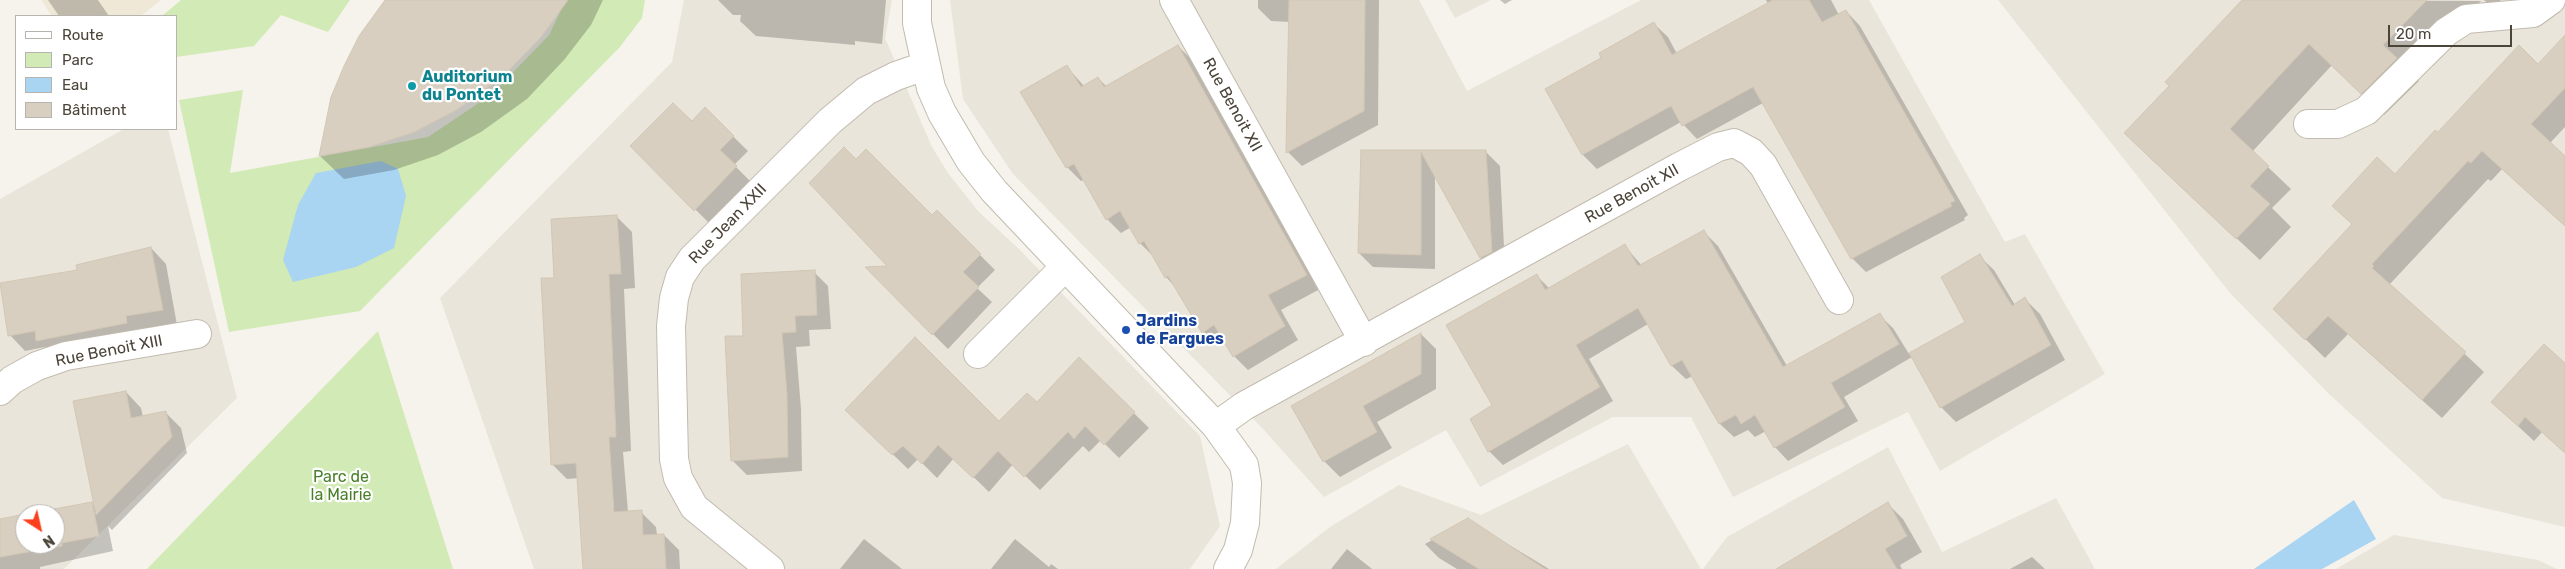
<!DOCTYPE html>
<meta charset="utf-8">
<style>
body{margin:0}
#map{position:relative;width:2565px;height:569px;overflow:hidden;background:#f6f3ec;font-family:Rubik,sans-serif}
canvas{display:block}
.legend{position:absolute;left:15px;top:15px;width:162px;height:115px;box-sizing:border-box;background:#fff;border:1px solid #b7b4b0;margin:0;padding:6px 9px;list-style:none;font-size:15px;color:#4b4439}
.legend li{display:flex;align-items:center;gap:10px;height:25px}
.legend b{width:25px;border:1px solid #b7b4b0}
.north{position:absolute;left:15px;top:504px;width:50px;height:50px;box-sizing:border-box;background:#fff;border:1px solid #b7b4b0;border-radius:50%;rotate:145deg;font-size:14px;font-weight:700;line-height:20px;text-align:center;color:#4b4439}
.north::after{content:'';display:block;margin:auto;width:18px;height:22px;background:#fc3f1d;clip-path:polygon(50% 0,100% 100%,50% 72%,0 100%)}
.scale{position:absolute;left:2388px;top:25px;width:124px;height:22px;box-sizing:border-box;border:2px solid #4b4439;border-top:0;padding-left:6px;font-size:15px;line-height:18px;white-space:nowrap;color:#4b4439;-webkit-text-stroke:4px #fff;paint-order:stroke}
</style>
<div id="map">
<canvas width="2565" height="569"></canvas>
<ul class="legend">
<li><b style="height:6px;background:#fff"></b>Route</li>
<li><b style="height:14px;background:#d2eab5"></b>Parc</li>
<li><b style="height:14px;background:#a9d4f2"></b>Eau</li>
<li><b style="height:14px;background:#d8cfc1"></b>Bâtiment</li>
</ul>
<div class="north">N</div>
<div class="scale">20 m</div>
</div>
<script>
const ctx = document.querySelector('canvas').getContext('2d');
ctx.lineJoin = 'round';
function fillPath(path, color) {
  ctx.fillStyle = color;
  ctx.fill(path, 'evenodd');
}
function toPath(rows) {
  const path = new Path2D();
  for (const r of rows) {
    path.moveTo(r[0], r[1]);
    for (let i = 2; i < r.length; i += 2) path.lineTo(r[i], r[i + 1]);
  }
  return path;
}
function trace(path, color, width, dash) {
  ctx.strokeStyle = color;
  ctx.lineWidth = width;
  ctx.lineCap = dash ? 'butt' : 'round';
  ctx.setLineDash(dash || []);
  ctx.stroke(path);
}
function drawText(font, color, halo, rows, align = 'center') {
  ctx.font = font + ' Rubik,sans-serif';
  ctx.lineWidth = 4.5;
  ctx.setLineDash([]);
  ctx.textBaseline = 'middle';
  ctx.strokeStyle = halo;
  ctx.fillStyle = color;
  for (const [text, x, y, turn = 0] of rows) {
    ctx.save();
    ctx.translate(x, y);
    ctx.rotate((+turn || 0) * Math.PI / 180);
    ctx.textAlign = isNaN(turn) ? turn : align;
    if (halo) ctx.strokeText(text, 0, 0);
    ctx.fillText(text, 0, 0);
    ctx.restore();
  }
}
fillPath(toPath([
 [684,0,892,0,885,38,932,147,948,173,978,211,1020,250,1200,436,1220,526,1190,569,534,569,440,298,672,62],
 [950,0,1419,0,1467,91,1641,0,1869,0,2005,242,2025,234,2105,374,1940,471,1908,412,1733,497,1691,417,1613,417,1480,487,1446,430,1324,497,1264,430,1013,174,963,99],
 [1445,0,1491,0,1455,18],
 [1998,0,2565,0,2565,527,2442,498,2329,394,2230,293],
 [124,129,168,129,237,398,64,569,0,569,0,199],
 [25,514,55,514,55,544,25,544],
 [1628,444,1701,569,1276,569,1330,527,1399,485,1481,515],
 [1888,447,1942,552,2056,498,2095,569,1703,569,1727,537],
 [2394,535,2538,560,2557,569,2336,569]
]), '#eae5da');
fillPath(toPath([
 [41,0,161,0,141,16,52,16]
]), '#efe8d6');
fillPath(toPath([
 [181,0,350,0,328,32,281,15,254,46,176,57,176,16,162,16],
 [566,0,645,0,642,18,619,48,360,311,229,332,179,100,243,90,230,173,428,137,492,94,549,35],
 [378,331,453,569,147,569]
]), '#d2eab5');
fillPath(toPath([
 [381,161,398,169,406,196,394,248,356,267,293,282,283,260,298,205,316,173],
 [2354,500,2376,539,2322,569,2254,569]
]), '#a9d4f2');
fillPath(toPath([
 [48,0,98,0,109,16,59,16],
 [386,0,603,0,591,25,564,60,527,99,481,132,438,155,394,170,344,179,320,156,332,98],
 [718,0,886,0,882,44,855,41,855,45,756,36,740,21,741,15,733,15],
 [1258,0,1379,0,1378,125,1302,166,1288,152,1290,22,1271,21,1258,8],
 [1500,0,1512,0,1505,4],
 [1766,0,1831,0,1839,15,1846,11,1860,26,1968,215,1964,218,1965,220,1866,272,1852,258,1763,103,1697,139,1681,122,1597,169,1583,155,1603,58,1653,23,1668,37,1677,54,1768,4],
 [2246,0,2481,1,2457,26,2405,67,2419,81,2384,115,2332,65,2252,152,2291,189,2272,208,2291,227,2260,260,2148,156,2171,86],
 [2484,0,2501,0,2493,8],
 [2565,42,2565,127,2550,143,2565,157,2565,226,2502,169,2491,181,2488,179,2390,284,2484,372,2442,418,2348,334,2325,358,2294,328,2353,224,2395,176,2438,134,2538,65],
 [1178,46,1192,60,1320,289,1281,310,1298,340,1248,370,1234,356,1225,341,1217,346,1202,332,1176,288,1166,277,1154,257,1140,243,1131,227,1121,233,1107,219,1084,180,1081,181,1067,167,1067,67,1084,86,1098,78,1107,87],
 [705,109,748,151,734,165,751,182,710,224,632,146,692,123],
 [1362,151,1485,151,1500,166,1505,267,1495,272,1481,258,1435,175,1435,269,1373,267,1359,253],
 [856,161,932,217,937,212,995,270,977,288,992,302,948,349,867,268,890,267],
 [617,217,632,232,635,288,624,289,631,451,623,452,628,512,641,512,656,527,657,535,664,535,679,550,680,569,584,569,579,478,567,479,552,464,556,279],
 [1704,232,1718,246,1787,366,1879,315,1893,328,1909,354,1967,322,1979,256,1994,270,2015,305,2025,299,2040,314,2065,360,1956,422,1941,407,1912,357,1844,397,1858,421,1788,461,1775,447,1766,431,1755,437,1748,430,1734,437,1720,424,1693,376,1686,379,1672,366,1648,324,1589,359,1613,401,1503,465,1489,451,1494,406,1537,276,1550,289,1625,246,1642,266],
 [151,248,166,264,177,325,53,355,45,347,25,351,10,335,78,271],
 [814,272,828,286,831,329,809,330,810,346,796,347,801,409,802,471,747,475,732,460,745,337],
 [1421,334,1436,349,1436,389,1377,422,1392,448,1340,477,1324,461,1293,406],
 [1079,359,1149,428,1119,458,1101,440,1089,452,1083,446,1040,490,1013,464,989,492,954,458,937,478,918,459,908,469,847,410,999,423,1037,404],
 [2565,365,2565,453,2542,432,2534,441,2492,402],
 [126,392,141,408,143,417,166,413,181,428,187,453,112,530,108,526,113,551,40,567,40,569,0,569,0,520,25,516,25,544,55,544,55,514,33,514,92,503,95,507],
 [1888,504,1903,519,1922,552,1900,565,1902,569,1781,569],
 [1468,520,1549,569,1457,569,1439,558,1425,544],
 [864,539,902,569,840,569],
 [1015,539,1049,567,1051,564,1058,569,991,569],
 [1347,549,1372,569,1331,569],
 [2032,557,2045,569,2010,569]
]), '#0003');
const building = toPath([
 [385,0,568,0,541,37,503,76,458,109,414,132,369,147,319,156,331,97,344,66,359,36,385,0],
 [1289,0,1365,0,1364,111,1286,153,1289,0],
 [1773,0,1809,0,1822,22,1846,10,1955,201,1950,203,1952,206,1851,259,1753,87,1682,126,1671,106,1582,155,1545,89,1601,58,1599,53,1654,22,1672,55,1773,0],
 [2242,0,2427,0,2383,45,2397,58,2361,94,2309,44,2230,129,2269,166,2250,186,2270,204,2236,239,2124,133,2169,86,2165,82,2242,0],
 [2565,35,2565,88,2531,124,2565,156,2565,226,2482,151,2471,163,2468,161,2372,264,2374,266,2372,268,2466,352,2422,400,2328,316,2305,340,2273,309,2352,224,2332,206,2377,157,2395,174,2435,130,2438,132,2519,45,2538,64,2565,35],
 [1178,45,1307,275,1268,295,1285,326,1233,357,1214,325,1202,333,1168,276,1165,278,1144,241,1139,244,1120,211,1106,220,1074,164,1066,168,1020,92,1067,65,1081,87,1098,77,1104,87,1178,45],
 [673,103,692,121,705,107,734,136,720,150,737,166,694,211,630,146,673,103],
 [844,147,856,159,866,149,932,215,937,210,981,254,963,272,979,287,932,335,865,267,887,266,809,183,844,147],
 [1361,150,1486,150,1492,252,1480,258,1421,152,1421,255,1358,253,1361,150],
 [617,215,621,274,609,274,616,437,609,437,614,512,642,510,643,535,664,534,666,569,583,569,576,463,551,465,541,278,554,278,551,219,617,215],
 [1704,230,1783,367,1880,313,1899,344,1831,383,1845,407,1774,448,1755,415,1741,424,1736,415,1719,424,1682,360,1671,366,1638,308,1576,345,1600,387,1488,452,1470,419,1492,405,1446,325,1537,274,1545,290,1625,244,1638,266,1704,230],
 [151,247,163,310,126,316,127,323,36,341,35,331,8,336,0,283,77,270,76,265,151,247],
 [1980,254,2012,306,2025,297,2051,345,1940,408,1909,353,1965,322,1941,277,1980,254],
 [815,270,817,315,795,316,796,332,782,333,787,394,788,457,731,461,725,336,743,336,741,274,815,270],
 [1421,333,1421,374,1363,406,1377,432,1323,462,1291,406,1421,333],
 [915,337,999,421,1027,393,1037,402,1079,357,1135,412,1104,445,1085,426,1074,439,1068,432,1024,477,998,451,973,478,938,445,922,464,903,446,892,455,845,410,915,337],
 [2544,344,2565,363,2565,453,2525,417,2518,426,2491,402,2544,344],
 [126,391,131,418,166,411,172,437,96,515,73,401,126,391],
 [92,502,99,536,62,543,62,546,0,557,0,519,25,514,25,544,55,544,55,514,27,514,92,502],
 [1888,502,1907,536,1885,549,1897,569,1776,569,1888,502],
 [1468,518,1545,569,1479,569,1430,539,1468,518]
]);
fillPath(building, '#d8cfc1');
trace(building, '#d3c7b4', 1);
const minor = toPath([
 [917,0,917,23,931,88,942,113,971,162,994,191,1216,426,1244,465,1247,483,1245,523,1238,550,1228,569],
 [1174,0,1364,342],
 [2308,124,2338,124,2366,111,2446,32,2466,19,2533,13,2551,0],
 [978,354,1065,267],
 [0,391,12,380,37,366,66,356,197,334],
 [1216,426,1244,406,1679,167,1718,147,1734,143,1751,152,1763,165,1839,300],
 [770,569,694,507,678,478,674,459,671,326,674,298,680,277,692,259,830,121,866,91,896,76,925,66]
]);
trace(minor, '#c2bbae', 30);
trace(minor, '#fff', 28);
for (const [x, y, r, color] of [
 [412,86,5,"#0f9aa8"],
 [1126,330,5,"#1a4fb4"]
]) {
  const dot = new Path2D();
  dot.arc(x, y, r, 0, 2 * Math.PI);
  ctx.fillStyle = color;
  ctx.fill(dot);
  trace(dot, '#fff', 2);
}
drawText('bold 16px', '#0d838f', '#fff', [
 ["Auditorium",422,77],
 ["du Pontet",422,95]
], 'left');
drawText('16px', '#4b4439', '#fff', [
 ["Rue Benoit XII",1232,105,61],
 ["Rue Benoit XII",1632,194,-29],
 ["Rue Jean XXII",728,224,-46],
 ["Rue Benoit XIII",109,351,-11]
]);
drawText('bold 16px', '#164399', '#fff', [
 ["Jardins",1136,321],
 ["de Fargues",1136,339]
], 'left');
drawText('16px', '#4a7f2a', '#fff', [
 ["Parc de",341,477],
 ["la Mairie",341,495]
]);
</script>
